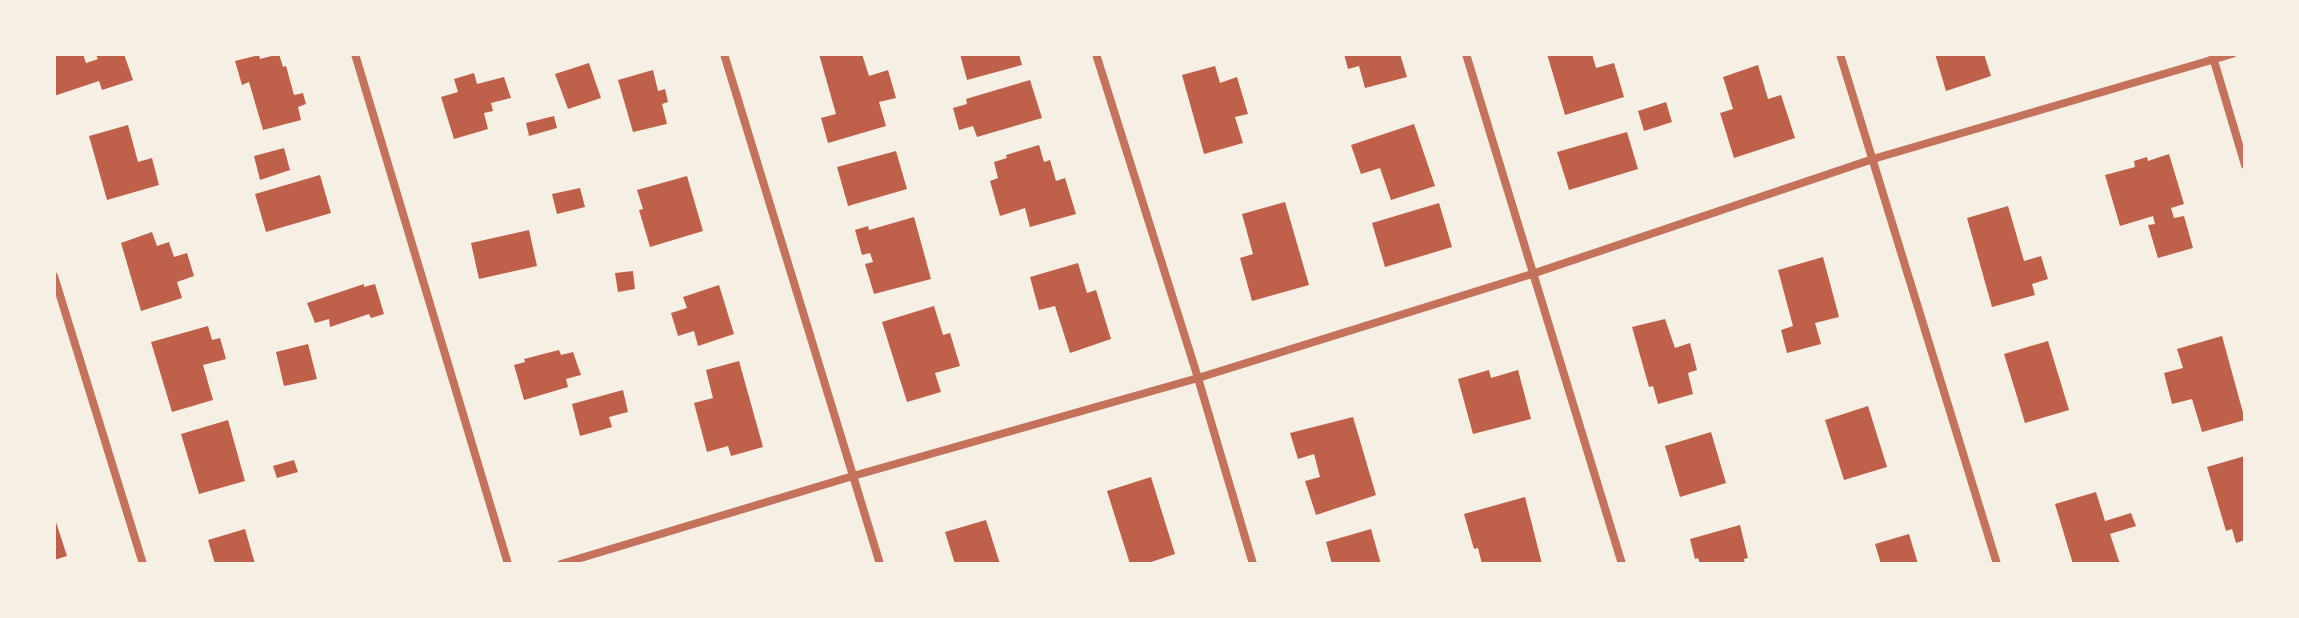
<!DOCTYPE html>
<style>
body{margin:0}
#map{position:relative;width:2299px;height:618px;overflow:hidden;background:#f6efe4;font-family:"Fira Sans Condensed",sans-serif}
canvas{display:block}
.frame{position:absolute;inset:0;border:56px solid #f6efe4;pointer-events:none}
</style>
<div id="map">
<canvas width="2299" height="618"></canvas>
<div class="frame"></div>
</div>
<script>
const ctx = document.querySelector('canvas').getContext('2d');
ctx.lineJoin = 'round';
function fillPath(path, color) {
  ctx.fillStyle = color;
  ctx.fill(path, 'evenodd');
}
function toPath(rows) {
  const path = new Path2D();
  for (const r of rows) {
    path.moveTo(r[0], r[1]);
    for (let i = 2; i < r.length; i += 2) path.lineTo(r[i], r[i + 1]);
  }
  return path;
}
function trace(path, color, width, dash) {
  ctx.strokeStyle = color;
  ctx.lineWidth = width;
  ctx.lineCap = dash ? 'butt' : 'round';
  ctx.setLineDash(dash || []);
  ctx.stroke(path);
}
fillPath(toPath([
 [54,54,83,54,86,63,98,59,96,55,99,54,124,54,133,80,102,90,99,81,54,96],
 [279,54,283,67,286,66,294,95,303,93,306,104,298,107,301,120,263,130,249,82,242,85,235,61,259,55,260,59],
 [819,54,862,54,869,76,888,70,896,98,879,102,886,126,828,143,821,118,836,114],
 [960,54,1019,54,1022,65,967,80],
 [1344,54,1400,54,1407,77,1365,88,1359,66,1348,69],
 [1547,54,1592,54,1596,68,1614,63,1624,97,1565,115],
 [1935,54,1984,54,1991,76,1946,91],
 [589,63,601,98,568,109,555,74],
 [1758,65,1768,99,1781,95,1795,138,1734,158,1720,113,1733,109,1723,77],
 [1215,66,1220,83,1237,77,1248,114,1235,117,1243,143,1204,154,1182,75],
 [653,70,658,91,665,89,668,102,662,104,667,124,633,132,618,80],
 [474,73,477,84,504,77,511,98,491,103,493,111,484,113,488,129,454,139,441,97,458,92,454,79],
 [1030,80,1042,118,977,137,973,126,959,130,953,108,967,104,966,99],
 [1666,102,1672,122,1644,131,1638,111],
 [554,116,557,128,529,136,526,123],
 [1414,124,1435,186,1391,200,1380,168,1361,174,1351,145],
 [128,125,138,162,152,158,159,185,107,200,89,136],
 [1627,132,1638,169,1569,190,1557,152],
 [1039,145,1044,162,1050,160,1056,181,1065,178,1076,214,1030,227,1025,208,1000,216,990,181,998,178,994,162,1007,158,1006,155],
 [284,148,290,170,260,180,254,156],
 [896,151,907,189,848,206,837,167],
 [2169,154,2184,204,2171,208,2174,218,2184,216,2193,248,2158,258,2148,225,2155,224,2153,216,2120,226,2105,175,2135,167,2134,161,2147,157,2148,161],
 [320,175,331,213,266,232,255,194],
 [687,176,703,231,650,247,639,210,643,209,637,190],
 [580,188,585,207,557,214,552,194],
 [1285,202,1309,285,1252,301,1240,258,1253,254,1242,214],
 [1439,203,1452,247,1385,267,1372,223],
 [2008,206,2024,261,2041,256,2048,279,2032,284,2035,295,1992,307,1967,218],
 [914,217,931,279,874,294,865,264,873,262,870,253,862,255,855,230,868,226,869,230],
 [529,230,537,266,479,279,471,243],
 [152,232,157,246,169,242,174,257,187,253,194,276,177,282,182,298,141,311,121,243],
 [1823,257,1839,317,1815,323,1821,344,1787,353,1781,330,1793,326,1778,270],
 [1078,263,1087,293,1096,290,1111,339,1070,353,1055,306,1039,310,1030,277],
 [633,271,635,289,618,292,615,273],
 [364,284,364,287,375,284,384,314,371,318,369,314,330,327,329,319,315,323,307,303],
 [719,285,734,334,698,346,694,331,678,336,671,313,687,308,683,297],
 [934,306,943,335,950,333,960,366,935,373,941,392,907,402,882,322],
 [1665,319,1675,348,1690,343,1697,370,1688,373,1693,394,1658,404,1653,386,1649,387,1632,327],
 [208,326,212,340,220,338,226,359,203,365,213,400,172,412,151,342],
 [2222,336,2245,420,2202,432,2192,399,2172,404,2164,373,2183,368,2177,349],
 [2048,341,2069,410,2025,423,2004,354],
 [308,344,317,379,284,386,276,352],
 [559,350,561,355,573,352,581,375,566,379,568,387,524,400,514,365,525,362,524,359],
 [739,361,763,447,731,456,728,446,707,452,694,403,713,398,706,370],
 [1489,370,1491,378,1518,370,1531,419,1473,434,1458,379],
 [623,390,628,412,609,417,612,427,580,436,572,404],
 [1868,406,1887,467,1844,480,1825,420],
 [1353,417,1376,495,1316,515,1305,481,1320,477,1314,454,1298,459,1290,433],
 [228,420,245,481,199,494,181,434],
 [1711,432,1726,483,1680,497,1665,446],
 [2245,456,2245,540,2236,543,2232,529,2226,531,2207,467],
 [294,460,298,472,277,478,273,466],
 [1151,477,1175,554,1145,564,1130,564,1107,491],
 [2096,492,2105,521,2131,513,2136,526,2110,534,2120,564,2073,564,2055,504],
 [1525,497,1542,564,1482,564,1478,548,1474,549,1464,514],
 [54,516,67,556,54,560],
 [986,520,1000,564,955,564,945,532],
 [1740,525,1748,558,1744,559,1745,564,1700,564,1698,558,1695,559,1690,539],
 [245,529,255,564,215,564,208,540],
 [1371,529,1381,564,1332,564,1326,542],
 [1909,534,1918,564,1881,564,1875,544]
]), '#bf614a');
trace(toPath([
 [355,54,508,564],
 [724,54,880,564],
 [1096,54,1198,378,1253,564],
 [1466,54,1622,564],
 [1840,54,1997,564],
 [2212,54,2245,165],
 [54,276,143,564],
 [561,564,853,476,1198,378,1532,274,1873,159,2232,54]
]), '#c5725c', 8);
</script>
